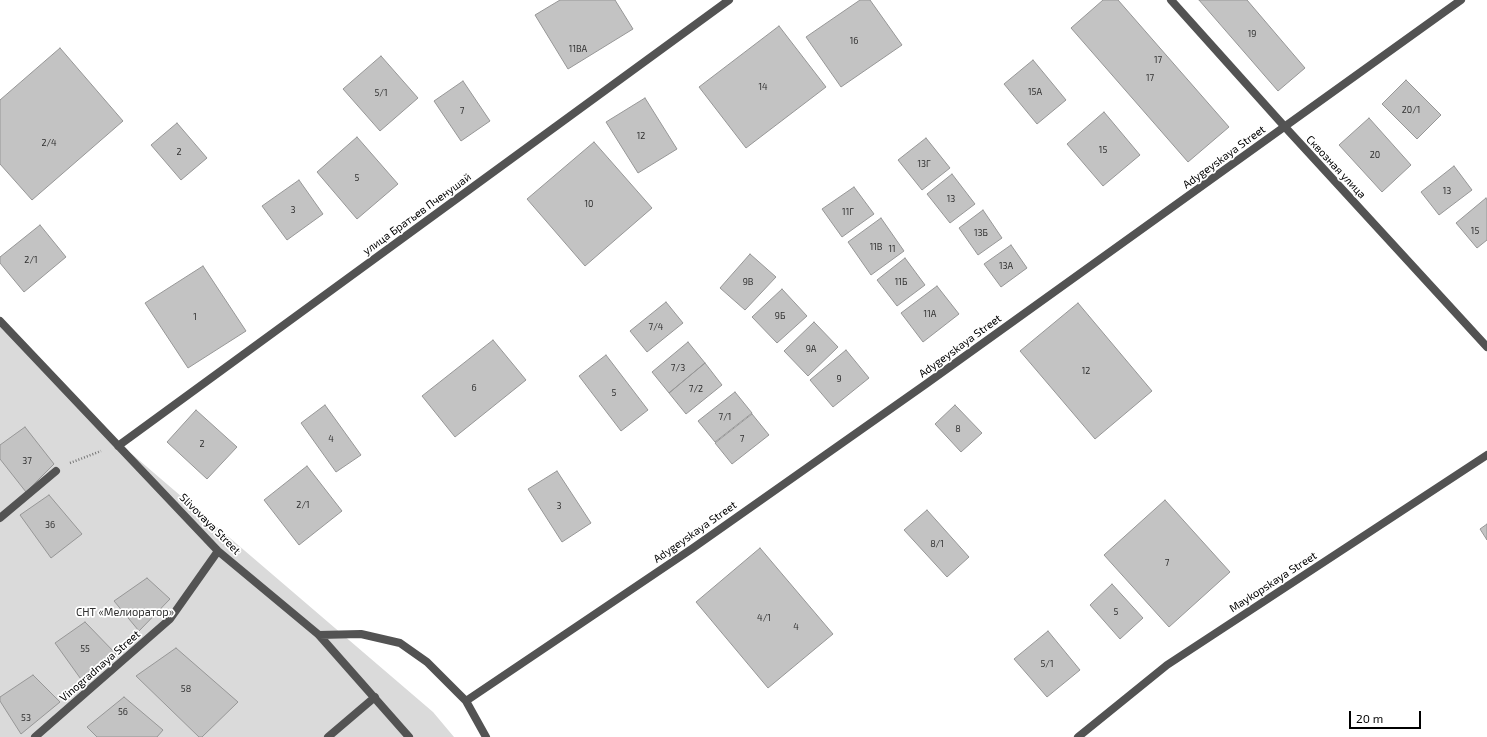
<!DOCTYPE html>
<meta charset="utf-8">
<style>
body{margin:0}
#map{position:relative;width:1487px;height:737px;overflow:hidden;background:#fff;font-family:"Exo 2",sans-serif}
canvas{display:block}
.scale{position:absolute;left:1349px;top:711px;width:72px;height:18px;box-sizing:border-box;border:2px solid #000;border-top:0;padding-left:5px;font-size:12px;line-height:14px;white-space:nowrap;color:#000;-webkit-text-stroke:3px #fff;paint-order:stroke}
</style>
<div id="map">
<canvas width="1487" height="737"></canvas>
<div class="scale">20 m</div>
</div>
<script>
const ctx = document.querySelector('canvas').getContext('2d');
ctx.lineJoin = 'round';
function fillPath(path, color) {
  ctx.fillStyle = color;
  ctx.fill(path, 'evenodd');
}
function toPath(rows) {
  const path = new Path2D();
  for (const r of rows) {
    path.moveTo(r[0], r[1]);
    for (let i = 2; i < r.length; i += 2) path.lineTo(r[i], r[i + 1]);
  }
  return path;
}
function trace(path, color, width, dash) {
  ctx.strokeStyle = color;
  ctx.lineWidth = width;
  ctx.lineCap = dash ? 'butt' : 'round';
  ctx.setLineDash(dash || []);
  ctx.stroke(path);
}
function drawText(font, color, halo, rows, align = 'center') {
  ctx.font = font + ' "Exo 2",sans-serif';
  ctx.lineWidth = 3.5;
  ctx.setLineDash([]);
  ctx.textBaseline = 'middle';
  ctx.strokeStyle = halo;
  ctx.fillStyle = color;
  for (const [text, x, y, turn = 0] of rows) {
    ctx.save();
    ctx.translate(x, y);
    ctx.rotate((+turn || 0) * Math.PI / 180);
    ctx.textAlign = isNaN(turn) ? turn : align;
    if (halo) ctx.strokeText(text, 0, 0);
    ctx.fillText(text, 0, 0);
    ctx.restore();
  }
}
fillPath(toPath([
 [0,322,118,445,133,455,433,712,454,737,0,737]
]), '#dadada');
const building = toPath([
 [560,0,615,0,633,29,568,69,535,15,560,0],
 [860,0,870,0,902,45,841,87,806,37,860,0],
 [1103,0,1118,0,1229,127,1188,162,1071,28,1103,0],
 [1199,0,1247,0,1305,68,1278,91,1199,0],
 [779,26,826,87,746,148,699,87,779,26],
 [60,48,123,121,32,200,0,164,0,100,60,48],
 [381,56,418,98,380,131,343,89,381,56],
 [1033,60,1066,100,1037,124,1004,84,1033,60],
 [1406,80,1441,115,1417,139,1382,104,1406,80],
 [463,81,490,121,461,141,434,101,463,81],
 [645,98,677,149,638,173,606,122,645,98],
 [1104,112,1140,155,1103,186,1067,144,1104,112],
 [1369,118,1411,165,1382,192,1339,145,1369,118],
 [177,123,207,158,181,180,151,145,177,123],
 [357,137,398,184,357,219,317,172,357,137],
 [926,138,950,168,922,190,898,160,926,138],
 [594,142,652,208,585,266,527,199,594,142],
 [1454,166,1472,190,1439,215,1421,192,1454,166],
 [952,174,975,204,950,223,927,194,952,174],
 [299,180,323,214,287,240,262,206,299,180],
 [854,187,874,214,842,237,822,209,854,187],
 [1486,198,1487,200,1487,240,1477,248,1456,223,1486,198],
 [983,210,1002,238,978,255,959,228,983,210],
 [881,218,904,251,871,275,848,242,881,218],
 [40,225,66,257,24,292,0,263,0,257,40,225],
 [1011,245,1027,268,1001,287,984,264,1011,245],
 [750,254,776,277,745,310,720,288,750,254],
 [905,258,925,285,897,306,877,280,905,258],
 [203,266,246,331,188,368,145,303,203,266],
 [937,286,959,314,923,342,901,313,937,286],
 [782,289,807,316,777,343,752,317,782,289],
 [666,302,683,323,647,352,630,331,666,302],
 [1078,303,1152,391,1095,439,1020,351,1078,303],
 [814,322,838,347,808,376,784,351,814,322],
 [493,340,526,380,455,437,422,396,493,340],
 [688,342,705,363,669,393,652,372,688,342],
 [846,350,869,378,833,407,810,380,846,350],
 [606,355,648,410,621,431,579,376,606,355],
 [705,363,722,385,686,414,669,393,705,363],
 [735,392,752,413,715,442,698,421,735,392],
 [325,405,361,455,336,472,301,423,325,405],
 [955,405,982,433,961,452,935,424,955,405],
 [196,410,237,447,207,479,167,442,196,410],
 [752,414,769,435,732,464,715,443,752,414],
 [25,427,54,464,26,492,0,459,0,445,25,427],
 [307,466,342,511,299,545,264,500,307,466],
 [557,471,591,523,562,542,528,489,557,471],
 [49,495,82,534,51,558,20,515,49,495],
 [1165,500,1230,572,1169,627,1104,555,1165,500],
 [927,510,969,557,947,577,904,530,927,510],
 [1487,524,1487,540,1480,529,1487,524],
 [760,548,833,634,768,688,696,602,760,548],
 [147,578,170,599,139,631,114,601,147,578],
 [1112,584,1143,618,1120,639,1090,605,1112,584],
 [85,622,116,654,83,682,55,643,85,622],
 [1048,631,1080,670,1047,697,1014,659,1048,631],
 [176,648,238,702,202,737,199,737,136,676,176,648],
 [33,675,60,702,21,734,0,701,0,697,33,675],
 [124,697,163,730,157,737,97,737,87,727,124,697]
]);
fillPath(building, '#c3c3c3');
trace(building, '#979797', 1);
trace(toPath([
 [70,463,101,451]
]), '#757575', 2.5, [1, 2]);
trace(toPath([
 [1171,0,1285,127,1487,347],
 [0,321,218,551,319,635,409,737],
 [118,446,729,0],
 [0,518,56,471],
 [319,635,361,634,400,643,427,662,466,701,486,737],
 [466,701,693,548,926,384,1461,0],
 [35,737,170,619,218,551],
 [328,737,375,697],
 [1078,737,1167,665,1487,455]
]), '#535353', 8);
drawText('9px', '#313131', null, [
 ["19",1252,34],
 ["16",854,41],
 ["11ВА",578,49],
 ["17",1158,60],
 ["17",1150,78],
 ["14",763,87],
 ["15А",1035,92],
 ["5/1",381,93],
 ["20/1",1411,110],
 ["7",462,111],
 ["12",641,136],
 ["2/4",49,143],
 ["15",1103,150],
 ["2",179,152],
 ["20",1375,155],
 ["13Г",924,164],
 ["5",357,178],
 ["13",1447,191],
 ["13",951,199],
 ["10",589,204],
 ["3",293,210],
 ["11Г",848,212],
 ["15",1475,231],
 ["13Б",981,233],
 ["11В",876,247],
 ["11",892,249],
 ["2/1",31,260],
 ["13А",1006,266],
 ["9В",748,282],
 ["11Б",901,282],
 ["11А",930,314],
 ["9Б",780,316],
 ["1",195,317],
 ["7/4",656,327],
 ["9А",811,349],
 ["7/3",678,368],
 ["12",1086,371],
 ["9",839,379],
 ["6",474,388],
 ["7/2",696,389],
 ["5",614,393],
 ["7/1",725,417],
 ["8",958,429],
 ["4",331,439],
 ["7",742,439],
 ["2",202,444],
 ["37",27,461],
 ["2/1",303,505],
 ["3",559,506],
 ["36",50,525],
 ["8/1",937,544],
 ["7",1167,563],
 ["5",1116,612],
 ["4/1",764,618],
 ["4",796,627],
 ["55",85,649],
 ["5/1",1047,664],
 ["58",186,689],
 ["56",123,712],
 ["53",26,718]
]);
drawText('11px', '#000', '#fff', [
 ["Adygeyskaya Street",1224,157,-36],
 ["Сквозная улица",1336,167,47],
 ["улица Братьев Пченушай",417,214,-36],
 ["Adygeyskaya Street",960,346,-36],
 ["Slivovaya Street",210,524,45],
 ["Adygeyskaya Street",695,532,-35],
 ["Maykopskaya Street",1273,582,-33],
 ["Vinogradnaya Street",100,666,-41]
]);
drawText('11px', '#313131', '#fff', [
 ["СНТ «Мелиоратор»",125,612]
]);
</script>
